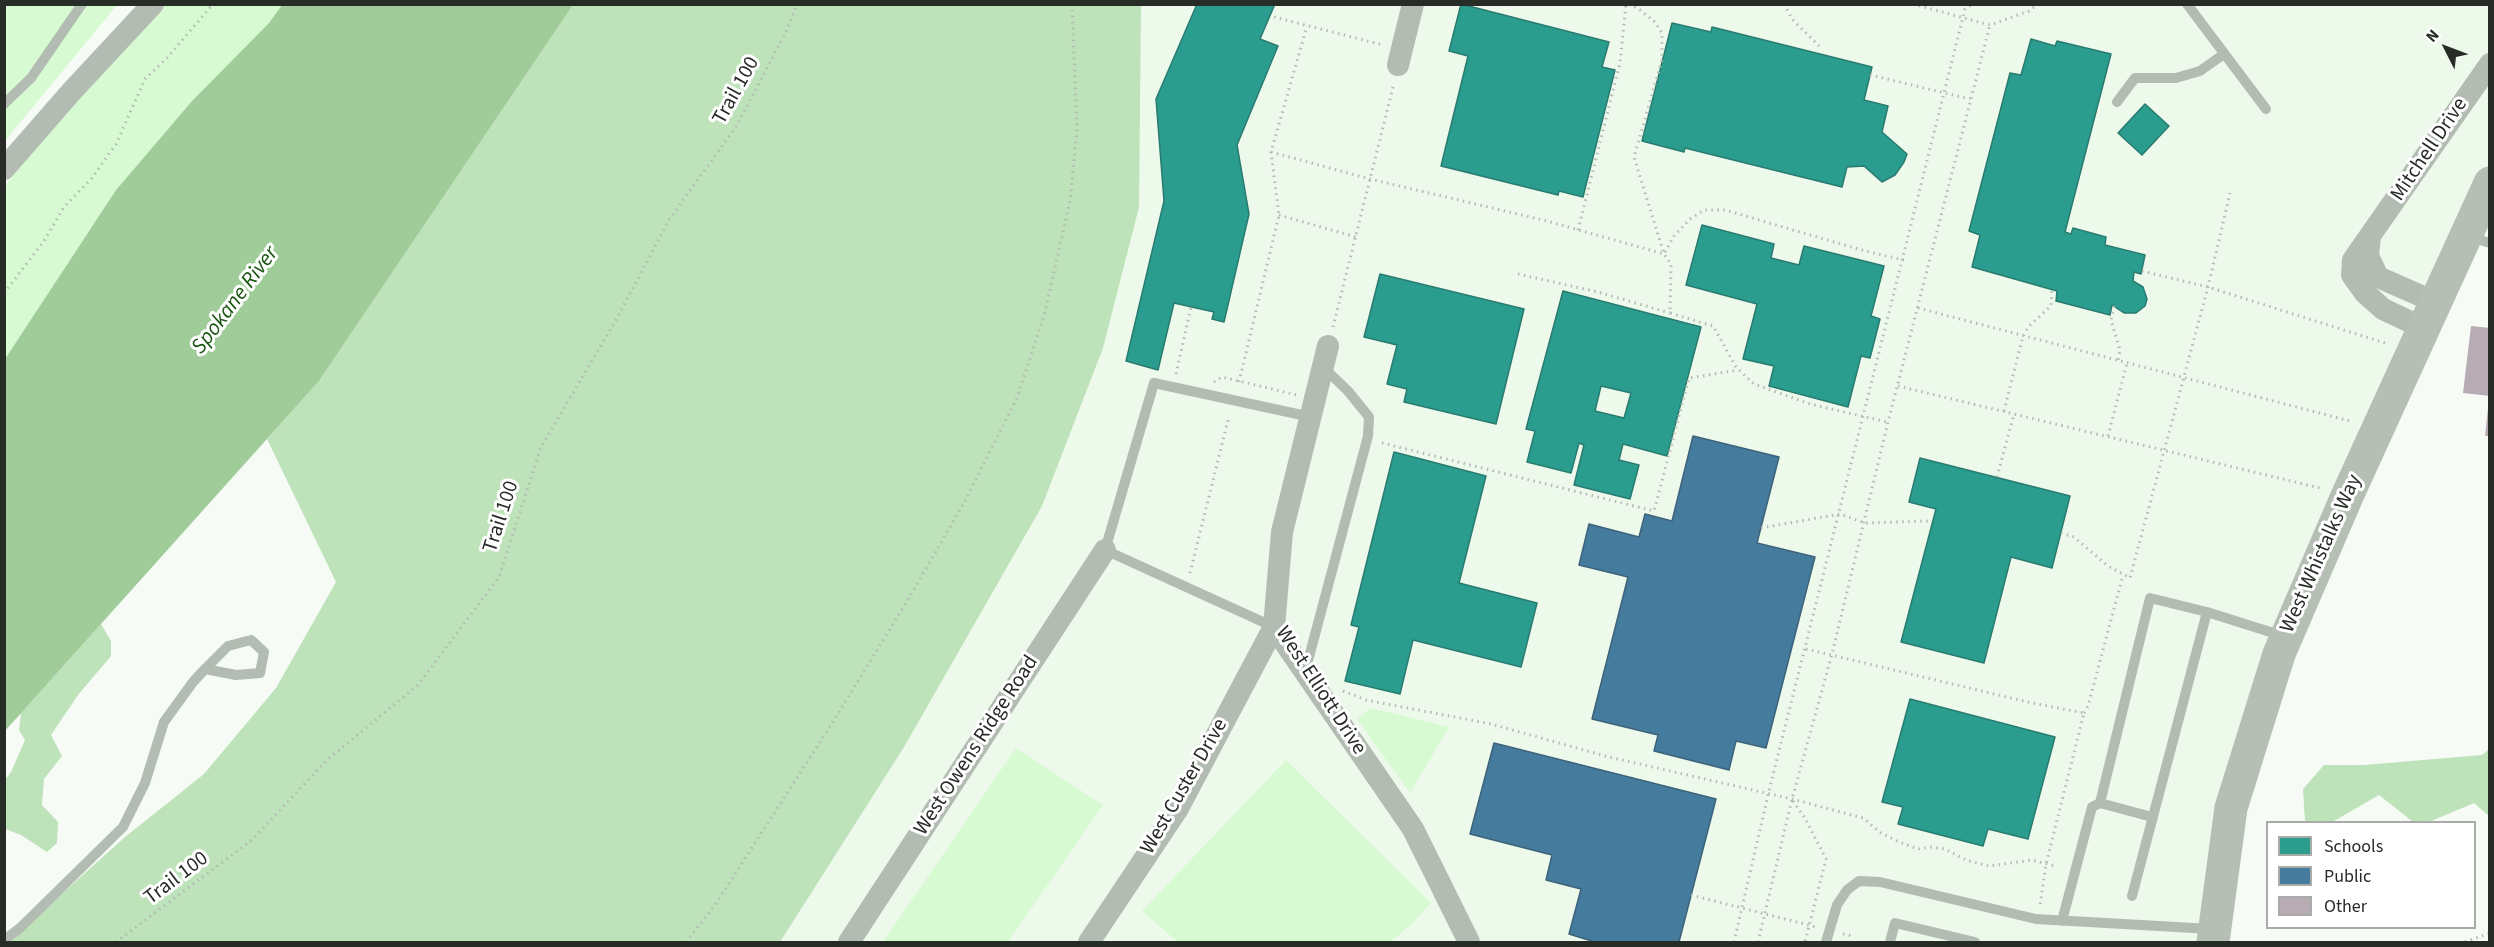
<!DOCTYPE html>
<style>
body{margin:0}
#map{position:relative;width:2494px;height:947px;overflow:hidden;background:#f6fbf6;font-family:"Source Sans 3",sans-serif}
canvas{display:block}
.frame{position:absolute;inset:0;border:6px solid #272c27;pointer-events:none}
.legend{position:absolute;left:2266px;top:821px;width:210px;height:108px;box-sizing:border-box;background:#fff;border:2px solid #a9aba9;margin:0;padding:8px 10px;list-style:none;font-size:18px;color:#272c27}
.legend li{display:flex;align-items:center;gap:12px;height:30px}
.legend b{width:30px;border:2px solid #a9aba9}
.north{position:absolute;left:2416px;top:18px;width:60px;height:60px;-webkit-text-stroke:4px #fff;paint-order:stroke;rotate:312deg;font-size:16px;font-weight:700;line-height:24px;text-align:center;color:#272c27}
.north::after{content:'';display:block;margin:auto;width:21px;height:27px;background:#272c27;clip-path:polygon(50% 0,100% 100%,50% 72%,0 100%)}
</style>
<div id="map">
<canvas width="2494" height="947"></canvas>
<div class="frame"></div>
<ul class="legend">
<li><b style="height:16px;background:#2a9d8f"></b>Schools</li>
<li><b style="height:16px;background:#457b9d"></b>Public</li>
<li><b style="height:16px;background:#b7acb4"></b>Other</li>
</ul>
<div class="north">N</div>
</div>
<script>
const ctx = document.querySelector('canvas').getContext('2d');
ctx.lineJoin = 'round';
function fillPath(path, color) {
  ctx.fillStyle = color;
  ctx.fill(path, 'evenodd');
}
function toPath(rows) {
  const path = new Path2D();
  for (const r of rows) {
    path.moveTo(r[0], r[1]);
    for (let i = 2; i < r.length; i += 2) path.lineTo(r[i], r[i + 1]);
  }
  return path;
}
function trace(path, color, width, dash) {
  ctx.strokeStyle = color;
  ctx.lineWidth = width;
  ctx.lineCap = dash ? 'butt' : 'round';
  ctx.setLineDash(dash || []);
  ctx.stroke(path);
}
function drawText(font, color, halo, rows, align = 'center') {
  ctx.font = font + ' "Source Sans 3",sans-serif';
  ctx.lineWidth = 6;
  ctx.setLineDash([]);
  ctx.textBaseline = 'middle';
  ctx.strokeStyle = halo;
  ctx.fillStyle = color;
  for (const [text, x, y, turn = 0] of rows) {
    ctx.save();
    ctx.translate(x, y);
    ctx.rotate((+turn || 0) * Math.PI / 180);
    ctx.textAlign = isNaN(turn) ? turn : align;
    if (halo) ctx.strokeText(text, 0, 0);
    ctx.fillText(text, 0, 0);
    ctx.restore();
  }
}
fillPath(toPath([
 [1097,5,2489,5,2489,183,2279,654,2213,942,701,942]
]), '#edf9eb');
fillPath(toPath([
 [5,5,117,5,5,141],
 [163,5,282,5,269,23,192,101,116,190,5,359,4,187,41,140],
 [1371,708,1449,727,1410,793,1357,719],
 [1016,748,1103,805,1008,942,883,942],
 [1286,760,1431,903,1412,924,1390,942,1178,942,1142,911]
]), '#d8fad3');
fillPath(toPath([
 [573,5,1141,5,1139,207,1103,348,1042,506,904,747,780,942,8,942,125,837,204,774,276,688,336,582,267,439,319,381],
 [101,624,111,641,111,656,78,695,51,735,62,756,44,779,42,805,58,822,57,843,47,852,21,835,5,829,5,780,11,772,25,740,19,730,21,713],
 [2489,749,2489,816,2474,803,2429,822,2413,822,2379,795,2334,821,2305,821,2303,789,2324,765,2364,765,2482,755]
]), '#bee2b9');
fillPath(toPath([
 [282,5,573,5,319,381,5,731,5,359,116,190,192,101,269,23]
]), '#a0cc9a');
const schools = toPath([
 [1197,4,1275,4,1260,39,1278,46,1237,145,1249,214,1224,322,1212,319,1214,312,1174,303,1158,370,1126,361,1164,201,1156,99,1197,4],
 [1461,4,1609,42,1602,67,1615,70,1583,197,1559,191,1558,195,1441,166,1468,56,1449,51,1461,4],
 [1672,23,1711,32,1712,27,1872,67,1864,100,1888,106,1882,132,1907,154,1904,162,1895,175,1882,182,1864,166,1847,167,1842,187,1685,148,1684,152,1642,141,1672,23],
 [2031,39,2055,46,2057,41,2111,54,2065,232,2071,234,2073,228,2106,237,2105,245,2145,255,2141,274,2134,272,2133,281,2143,287,2147,299,2145,306,2136,313,2124,313,2112,305,2110,315,2056,301,2057,291,1972,267,1980,235,1969,231,2010,73,2021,75,2031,39],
 [2145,104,2169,126,2142,155,2118,133,2145,104],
 [1702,225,1774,244,1771,258,1799,265,1804,246,1884,266,1871,316,1880,319,1870,358,1861,356,1848,407,1769,386,1774,366,1743,359,1757,304,1686,285,1702,225],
 [1380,274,1524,309,1496,424,1404,402,1407,389,1387,384,1397,345,1364,337,1380,274],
 [1563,291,1701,327,1667,456,1623,444,1619,460,1639,465,1630,499,1574,485,1584,445,1579,443,1571,473,1527,462,1535,431,1526,429,1563,291],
 [1601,386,1631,393,1624,418,1595,411,1601,386],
 [1394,452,1486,476,1459,583,1537,603,1521,667,1413,640,1400,694,1345,681,1359,627,1351,625,1394,452],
 [1920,458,2070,496,2052,568,2011,557,1984,663,1901,642,1936,509,1909,502,1920,458],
 [1910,699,2055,737,2028,839,1988,829,1983,846,1898,824,1903,807,1882,802,1910,699]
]);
fillPath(schools, '#2a9d8f');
trace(schools, '#297b70', 1.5);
const public = toPath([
 [1693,436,1779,457,1757,543,1815,557,1766,748,1736,741,1729,770,1654,751,1658,735,1592,719,1628,577,1579,565,1589,524,1639,537,1645,514,1672,521,1693,436],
 [1494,743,1716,799,1679,942,1595,942,1569,934,1581,889,1546,880,1552,855,1470,834,1494,743]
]);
fillPath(public, '#457b9d');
trace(public, '#3c637a', 1.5);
fillPath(toPath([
 [2471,326,2490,328,2490,396,2463,393],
 [2488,408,2490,408,2490,436,2485,436]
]), '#b7acb4');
trace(toPath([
 [1629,4,1639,9,1655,22,1662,33,1662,60,1634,157,1664,254,1671,264,1670,313,1713,326,1736,367,1754,384,1810,404,1887,422],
 [1784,4,1792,19,1819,46],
 [1913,4,1990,25,2029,11,2038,4],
 [1274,17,1383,45],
 [1870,75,1970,99],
 [1271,152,1370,179,1547,221,1664,254,1674,236,1690,219,1704,210,1725,210,1865,251,1904,260],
 [1279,215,1356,237],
 [1578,230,1620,63,1626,4],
 [2142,271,2208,287,2385,343],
 [1518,274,1598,292,1670,313],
 [4,293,44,241,64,207,92,178,116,144,145,79,167,58,213,4],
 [2114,306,2111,320,2120,350,2118,361],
 [1918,308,2350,421],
 [1333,327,1394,83],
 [1176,374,1191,307],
 [1214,382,1222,377,1297,395],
 [1239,382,1279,215,1271,152,1307,26],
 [1898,386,2320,488],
 [2004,411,2023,336,2029,326,2051,306,2052,289],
 [2108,436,2127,363],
 [1382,443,1654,511,1689,378,1738,370],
 [1997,477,2014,414],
 [1761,528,1840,514,1865,523,1931,521],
 [2061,533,2074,537,2108,566,2130,578,2208,287,2230,193],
 [1190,573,1229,416],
 [1806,649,2032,703,2084,713,2046,864,2040,906],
 [1343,691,1366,700,1491,724,1609,757,1792,799,1863,818,1881,833,1899,842,1918,849,1932,847,1945,849,1966,860,1989,866,2032,860,2055,866],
 [2084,713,2088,706,2123,575],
 [1793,801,1805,818,1826,859,1805,942],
 [1691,895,1816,927],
 [1843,934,1853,936],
 [116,942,252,840,327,760,418,685,499,577,541,447,616,320,670,218,736,127,787,30,797,4],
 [686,942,715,905,831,725,909,598,965,501,1017,398,1045,312,1070,201,1077,129,1072,4],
 [1734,942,1768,795,1965,9,1972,4],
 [1758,942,1792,799,1832,654,1888,422,1990,25],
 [2465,942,2490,933]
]), '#b3bab2', 3, [1.5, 4.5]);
trace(toPath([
 [2187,4,2266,109],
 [2117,102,2135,78,2176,78,2200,71,2224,54],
 [4,104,31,78,82,4],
 [2470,237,2490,243],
 [1274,627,1105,550,1154,383,1311,417],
 [1305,672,1368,436,1369,417,1348,391,1323,367],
 [2100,803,2150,598,2207,612,2283,636],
 [2132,896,2207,612],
 [2062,921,2092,807,2100,803,2152,817],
 [4,940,20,928,123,827,145,783,164,722,193,682,205,669,228,646,251,640,264,652,260,673,236,675,205,669],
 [1826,942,1837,905,1847,890,1859,881,1880,882,2036,919,2211,929],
 [1890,942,1895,923,1975,942]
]), '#b3bcb2', 10);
trace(toPath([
 [1398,65,1413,4],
 [4,169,72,91,153,4],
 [2370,236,2368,256,2378,277,2435,302],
 [2423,328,2383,309,2365,293,2352,275,2353,260,2490,64],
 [1328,346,1282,532,1274,627,1413,829,1469,942],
 [849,942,1105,550],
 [1089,942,1177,810,1274,627]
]), '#b3bcb2', 22);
trace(toPath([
 [2213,942,2231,808,2279,654,2348,494,2490,183]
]), '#b5bfb3', 33);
drawText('21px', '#272c27', '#fff', [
 ["Trail 100",737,91,-61],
 ["Mitchell Drive",2430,150,-56],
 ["Trail 100",502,517,-72],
 ["West Whistalks Way",2322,554,-66],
 ["West Elliott Drive",1320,691,57],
 ["West Owens Ridge Road",977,746,-57],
 ["West Custer Drive",1185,787,-60],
 ["Trail 100",177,879,-37]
]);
drawText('italic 22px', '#18550e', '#fff', [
 ["Spokane River",236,301,-53]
]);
</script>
